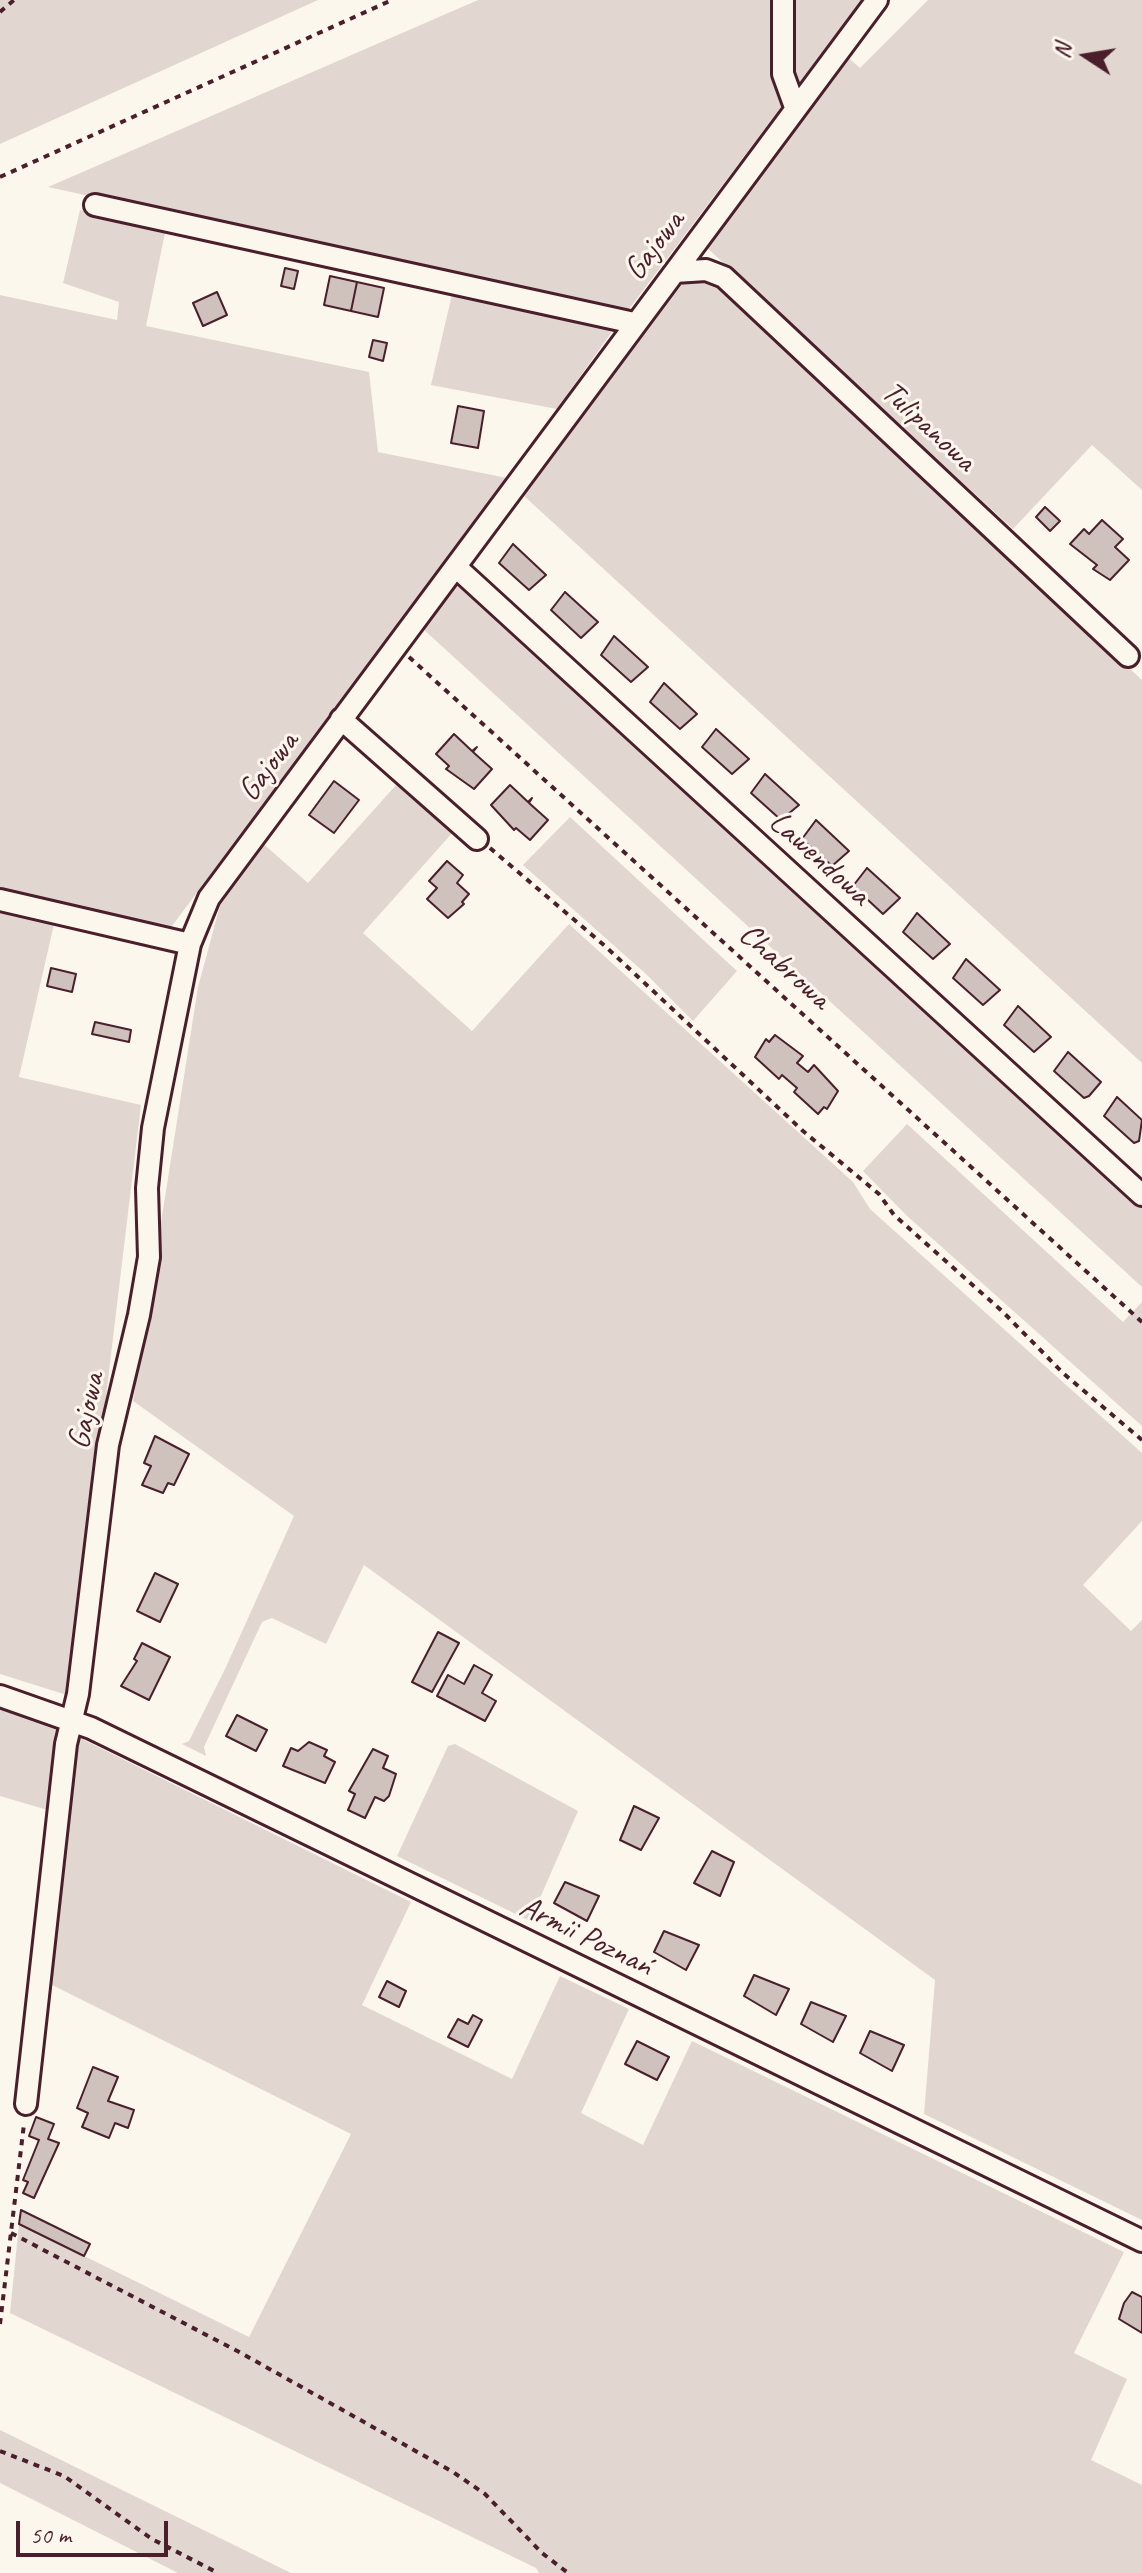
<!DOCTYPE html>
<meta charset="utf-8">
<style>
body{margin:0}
#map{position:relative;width:1142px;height:2573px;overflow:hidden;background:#fbf7ec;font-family:Caveat,sans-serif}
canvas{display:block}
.north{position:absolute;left:1046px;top:16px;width:80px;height:80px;-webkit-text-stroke:6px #fbf7ec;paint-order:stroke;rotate:282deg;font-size:22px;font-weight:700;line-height:32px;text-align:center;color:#4a1f2b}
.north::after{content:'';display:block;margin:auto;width:28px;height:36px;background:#4a1f2b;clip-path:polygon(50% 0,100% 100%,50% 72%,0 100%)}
.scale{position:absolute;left:16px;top:2521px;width:152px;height:36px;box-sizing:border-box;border:4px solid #4a1f2b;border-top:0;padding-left:10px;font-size:24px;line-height:28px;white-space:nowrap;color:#4a1f2b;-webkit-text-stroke:6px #fbf7ec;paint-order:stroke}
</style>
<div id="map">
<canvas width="1142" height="2573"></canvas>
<div class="north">N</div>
<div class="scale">50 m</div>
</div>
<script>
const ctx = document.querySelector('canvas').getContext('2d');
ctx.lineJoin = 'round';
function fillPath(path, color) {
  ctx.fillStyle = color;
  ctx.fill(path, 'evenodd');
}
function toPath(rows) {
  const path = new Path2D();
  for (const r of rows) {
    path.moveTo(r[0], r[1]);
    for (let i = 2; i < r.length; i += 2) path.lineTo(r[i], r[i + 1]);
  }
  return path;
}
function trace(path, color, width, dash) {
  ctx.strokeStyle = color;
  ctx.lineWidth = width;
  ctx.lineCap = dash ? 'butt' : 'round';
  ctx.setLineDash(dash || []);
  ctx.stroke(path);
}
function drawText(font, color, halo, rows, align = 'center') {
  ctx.font = font + ' Caveat,sans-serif';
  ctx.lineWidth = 6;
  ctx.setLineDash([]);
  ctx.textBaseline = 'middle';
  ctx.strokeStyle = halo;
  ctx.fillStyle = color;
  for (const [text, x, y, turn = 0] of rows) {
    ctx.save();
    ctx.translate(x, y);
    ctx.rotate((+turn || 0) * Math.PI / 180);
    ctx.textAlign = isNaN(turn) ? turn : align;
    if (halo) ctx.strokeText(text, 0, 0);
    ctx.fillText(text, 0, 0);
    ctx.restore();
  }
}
fillPath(toPath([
 [0,0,318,0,0,144],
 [478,0,862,0,626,313,48,187],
 [928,0,1142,0,1142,490,1092,445,1013,529,704,245,844,54,860,68],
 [80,210,166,228,146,326,369,372,378,452,507,478,169,930,0,891,0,295,117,320,119,302,63,283],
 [704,279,714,283,1142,680,1142,1063,523,495,684,282],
 [453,290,608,324,611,333,557,409,431,385],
 [457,585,1142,1207,1142,1287,422,628],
 [397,784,454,831,363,933,472,1031,569,924,853,1182,870,1209,1142,1453,1142,1521,1083,1585,1131,1631,1142,1620,1142,2220,924,2114,935,1980,364,1565,326,1644,272,1618,262,1622,204,1747,206,1756,182,1744,189,1741,226,1667,294,1516,133,1401,198,987,225,887,260,841,308,883],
 [570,817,737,971,693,1021,645,973,523,865],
 [0,907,55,920,19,1077,141,1105,70,1696,0,1674],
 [907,1124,1123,1322,1142,1302,1142,1426,906,1215,863,1171],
 [0,1709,60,1730,51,1811,0,1796],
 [76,1736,411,1902,362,2005,512,2079,560,1976,629,2009,581,2113,643,2145,692,2041,1124,2252,1074,2353,1127,2379,1091,2460,1142,2485,1142,2573,539,2573,536,2568,10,2313,19,2224,249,2337,351,2134,46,1982],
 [455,1744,578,1811,530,1921,397,1856,448,1746],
 [0,2430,291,2573,178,2573,0,2483]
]), '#e2d7d0');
const building = toPath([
 [285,268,298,271,294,289,281,286,285,268],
 [330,276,357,282,351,311,324,305,330,276],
 [357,282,384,288,378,317,351,311,357,282],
 [217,292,227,315,203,326,193,303,217,292],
 [373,340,387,343,383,361,369,357,373,340],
 [458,406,484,411,478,448,451,443,458,406],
 [1045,507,1060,521,1050,531,1036,517,1045,507],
 [1102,520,1123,539,1115,547,1129,560,1110,580,1093,569,1097,565,1070,544,1084,529,1089,534,1102,520],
 [513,544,546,575,529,590,499,563,513,544],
 [565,592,598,622,581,638,551,610,565,592],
 [614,636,648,667,631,682,601,655,614,636],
 [664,683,697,714,680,729,650,702,664,683],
 [716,729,749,759,732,774,702,747,716,729],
 [454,734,472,751,477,747,473,752,492,769,474,789,446,769,449,766,436,754,454,734],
 [765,774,799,805,781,820,751,793,765,774],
 [334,781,359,800,334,833,309,815,334,781],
 [510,785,528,802,532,798,529,803,548,820,530,840,516,828,514,830,491,805,510,785],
 [816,820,849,851,832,866,802,839,816,820],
 [447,861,463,875,457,883,469,894,462,902,464,904,448,918,427,899,437,888,429,881,447,861],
 [867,868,900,898,883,914,853,886,867,868],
 [917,913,950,944,933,959,903,932,917,913],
 [966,959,1000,990,983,1005,953,978,966,959],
 [51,968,76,974,72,992,47,986,51,968],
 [1018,1006,1051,1037,1034,1052,1004,1025,1018,1006],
 [95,1022,131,1030,129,1042,92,1034,95,1022],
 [775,1035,803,1056,797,1063,808,1072,814,1065,838,1091,827,1109,824,1107,818,1114,794,1092,797,1088,782,1075,779,1079,755,1057,766,1039,769,1042,775,1035],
 [1068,1052,1101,1082,1089,1096,1084,1098,1054,1071,1068,1052],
 [1117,1097,1142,1120,1139,1141,1134,1143,1104,1116,1117,1097],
 [155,1436,189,1454,174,1485,168,1483,163,1493,142,1485,151,1466,144,1463,155,1436],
 [155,1573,178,1584,160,1622,137,1611,155,1573],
 [438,1632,459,1643,432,1692,412,1682,438,1632],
 [142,1643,170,1657,149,1700,121,1686,137,1661,134,1659,142,1643],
 [474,1665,492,1675,482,1693,496,1701,485,1721,437,1696,448,1675,464,1684,474,1665],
 [237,1715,267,1730,256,1751,226,1736,237,1715],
 [309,1742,327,1750,324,1756,335,1762,325,1783,283,1766,291,1748,298,1751,309,1742],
 [373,1749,388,1756,383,1768,396,1774,389,1796,384,1801,375,1797,365,1818,348,1810,355,1794,349,1791,373,1749],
 [634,1806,659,1818,641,1850,620,1840,634,1806],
 [712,1851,734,1862,720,1896,694,1883,712,1851],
 [565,1882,599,1896,587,1921,554,1903,565,1882],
 [664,1931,699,1945,686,1970,654,1952,664,1931],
 [754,1975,789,1989,776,2015,744,1996,754,1975],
 [387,1981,406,1991,399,2007,379,1997,387,1981],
 [811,2002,846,2016,833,2042,801,2024,811,2002],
 [473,2015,482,2020,468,2047,448,2037,458,2019,468,2024,473,2015],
 [870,2031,904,2045,892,2071,860,2053,870,2031],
 [637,2041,669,2057,657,2080,625,2064,637,2041],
 [93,2067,118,2077,108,2101,134,2110,128,2128,115,2123,109,2138,82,2127,88,2113,77,2108,93,2067],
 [36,2117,54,2124,48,2139,59,2143,34,2198,23,2193,28,2182,23,2180,39,2140,29,2136,36,2117],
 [21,2210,90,2244,84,2256,19,2224,21,2210],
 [1132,2292,1142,2297,1142,2333,1119,2319,1124,2303,1132,2292]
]);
fillPath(building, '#cfc2bc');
trace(building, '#4a1f2b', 2);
const minor = toPath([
 [783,0,783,74,795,107],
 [95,205,634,323],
 [675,272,706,270,724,277,1128,656],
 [456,567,1142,1195],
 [341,719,477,839],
 [0,900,190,944],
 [0,1696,91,1728,1142,2241],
 [26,2104,66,1744,78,1694,108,1445,139,1315,149,1257,147,1188,153,1128,190,944,209,898,877,0]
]);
trace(minor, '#4a1f2b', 26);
trace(toPath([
 [0,12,14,0],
 [0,177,392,0],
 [409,657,1142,1322],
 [490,848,605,946,803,1131,879,1194,894,1215,1003,1312,1064,1374,1142,1440],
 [11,2233,241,2353,453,2472,485,2494,542,2553,568,2573],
 [0,2324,24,2124],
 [0,2451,64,2476,152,2539,218,2573]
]), '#4a1f2b', 4, [6, 6]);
trace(minor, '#fbf7ec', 20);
drawText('32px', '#4a1f2b', '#fbf7ec', [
 ["Gajowa",655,246,-53],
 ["Tulipanowa",928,427,43],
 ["Gajowa",269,767,-53],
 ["Lawendowa",819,859,42],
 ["Chabrowa",784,967,42],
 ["Gajowa",87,1411,-78],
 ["Armii Poznań",586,1937,26]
]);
</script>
